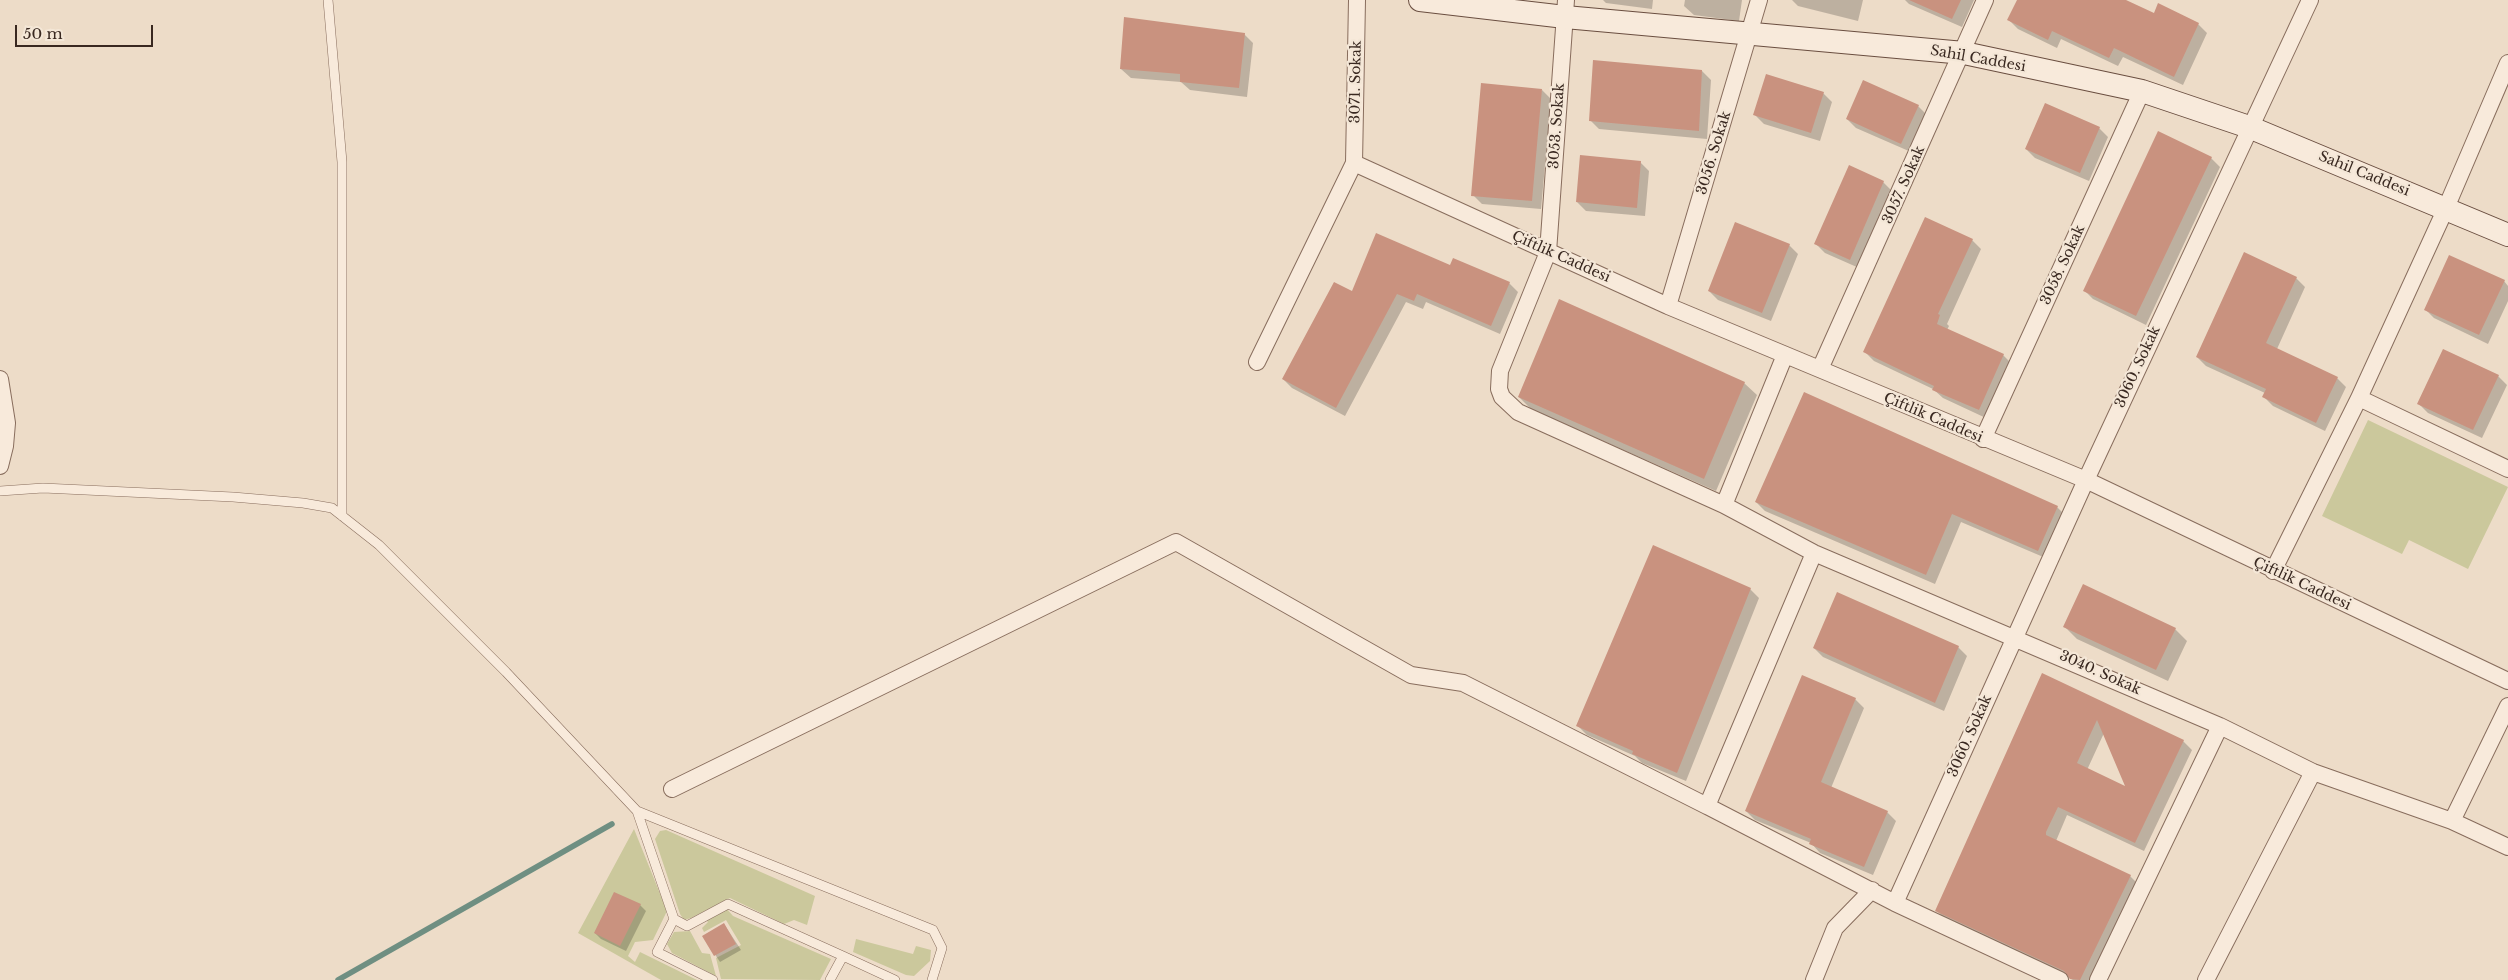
<!DOCTYPE html>
<meta charset="utf-8">
<style>
body{margin:0}
#map{position:relative;width:2508px;height:980px;overflow:hidden;background:#eddcc8;font-family:"Libre Baskerville",serif}
canvas{display:block}
.scale{position:absolute;left:15px;top:25px;width:138px;height:22px;box-sizing:border-box;border:2px solid #392820;border-top:0;padding-left:6px;font-size:15px;line-height:18px;white-space:nowrap;color:#392820;-webkit-text-stroke:4px #f4e7d7;paint-order:stroke}
</style>
<div id="map">
<canvas width="2508" height="980"></canvas>
<div class="scale">50 m</div>
</div>
<script>
const ctx = document.querySelector('canvas').getContext('2d');
ctx.lineJoin = 'round';
function fillPath(path, color) {
  ctx.fillStyle = color;
  ctx.fill(path, 'evenodd');
}
function toPath(rows) {
  const path = new Path2D();
  for (const r of rows) {
    path.moveTo(r[0], r[1]);
    for (let i = 2; i < r.length; i += 2) path.lineTo(r[i], r[i + 1]);
  }
  return path;
}
function trace(path, color, width, dash) {
  ctx.strokeStyle = color;
  ctx.lineWidth = width;
  ctx.lineCap = dash ? 'butt' : 'round';
  ctx.setLineDash(dash || []);
  ctx.stroke(path);
}
function drawText(font, color, halo, rows, align = 'center') {
  ctx.font = font + ' "Libre Baskerville",serif';
  ctx.lineWidth = 4.5;
  ctx.setLineDash([]);
  ctx.textBaseline = 'middle';
  ctx.strokeStyle = halo;
  ctx.fillStyle = color;
  for (const [text, x, y, turn = 0] of rows) {
    ctx.save();
    ctx.translate(x, y);
    ctx.rotate((+turn || 0) * Math.PI / 180);
    ctx.textAlign = isNaN(turn) ? turn : align;
    if (halo) ctx.strokeText(text, 0, 0);
    ctx.fillText(text, 0, 0);
    ctx.restore();
  }
}
fillPath(toPath([
 [2368,420,2508,487,2468,569,2409,540,2402,554,2322,516],
 [634,829,667,911,653,940,635,942,628,956,635,962,640,952,697,980,661,980,578,933],
 [666,830,815,896,807,925,794,920,784,924,730,898,691,918,684,920,680,914,655,839,660,831],
 [726,908,733,916,831,959,820,980,721,979,716,958,741,945,726,920,704,932,702,928,708,922,706,920],
 [690,931,702,953,710,954,716,976,672,953,667,944,674,932],
 [856,939,913,954,916,946,931,950,930,961,914,976,906,975,853,952]
]), '#cbc89c');
fillPath(toPath([
 [1603,0,1653,0,1652,9,1606,3],
 [1685,0,1742,0,1739,21,1694,15,1684,6],
 [1792,0,1863,0,1858,21,1798,6],
 [1905,0,1974,0,1962,27,1909,4],
 [2018,0,2123,0,2154,15,2198,24,2207,33,2183,85,2123,57,2118,66,2061,39,2057,48,2018,29,2009,20],
 [1244,34,1253,43,1247,97,1190,90,1181,82,1131,78,1121,69],
 [1702,71,1711,80,1707,139,1599,129,1590,120],
 [1542,90,1551,99,1541,209,1482,204,1473,195],
 [1823,93,1832,102,1820,141,1764,124,1755,115],
 [1918,106,1927,115,1911,152,1856,128,1847,119],
 [2099,128,2108,137,2089,181,2035,158,2026,149],
 [2211,158,2220,167,2146,325,2093,299,2084,290],
 [1640,162,1649,171,1645,216,1586,211,1577,202],
 [1883,182,1892,191,1859,268,1825,253,1816,244],
 [1972,240,1981,249,1947,324,1949,326,1947,330,2003,355,2012,364,1988,419,1943,398,1933,389,1874,361,1865,352],
 [1789,245,1798,254,1771,321,1718,300,1709,291],
 [1451,267,1509,283,1518,292,1500,334,1426,302,1423,309,1406,302,1345,416,1292,388,1283,379,1352,293],
 [2296,278,2305,287,2277,349,2337,378,2346,387,2325,431,2273,406,2264,397,2265,393,2206,366,2197,357],
 [2504,281,2508,286,2508,301,2488,344,2434,318,2425,309],
 [2498,376,2507,385,2482,438,2428,413,2419,404],
 [1744,383,1757,395,1716,491,1531,409,1519,397],
 [1756,502,2057,507,2066,516,2048,559,1961,522,1935,584,1765,511],
 [1750,589,1759,598,1686,781,1642,763,1635,756,1587,735,1578,726],
 [2065,627,2175,629,2187,641,2168,681,2077,639],
 [1958,647,1967,656,1944,711,1823,657,1814,648],
 [2043,675,2183,741,2192,750,2144,851,2067,815,2056,841,2130,876,2139,885,2093,980,2073,980,1946,920,1937,911],
 [2104,733,2128,789,2087,770],
 [1855,699,1864,708,1831,788,1887,812,1896,821,1873,875,1820,853,1811,843,1755,820,1746,811],
 [640,905,646,911,626,951,601,939,595,933],
 [724,924,741,950,720,962,703,936]
]), '#0003');
trace(toPath([
 [338,980,612,824]
]), '#6f8f82', 5.5);
fillPath(toPath([
 [1909,0,1961,0,1952,19],
 [2017,0,2126,0,2154,13,2158,3,2199,23,2174,77,2114,48,2109,58,2052,31,2048,40,2007,20],
 [1124,17,1245,33,1239,88,1180,82,1180,74,1120,69],
 [1593,60,1702,70,1699,131,1589,121],
 [1766,74,1824,92,1811,133,1753,115],
 [1863,80,1919,105,1901,144,1846,119],
 [1481,83,1542,89,1532,201,1471,196],
 [2045,103,2100,127,2080,173,2025,149],
 [2158,131,2212,157,2136,316,2083,291],
 [1580,155,1641,161,1637,208,1576,202],
 [1849,165,1884,181,1850,260,1814,244],
 [1925,217,1973,239,1938,314,1940,315,1937,324,2004,354,1979,410,1932,390,1934,386,1863,352],
 [1735,222,1790,244,1762,313,1708,291],
 [1376,233,1450,265,1453,258,1510,282,1491,326,1417,294,1414,301,1397,294,1336,408,1282,379,1334,282,1352,291],
 [2244,252,2297,277,2266,343,2338,377,2316,423,2262,397,2266,389,2196,357],
 [2449,255,2505,280,2479,335,2424,310],
 [1559,299,1745,382,1704,479,1518,397],
 [2443,349,2499,375,2473,430,2417,404],
 [1804,392,2058,506,2038,551,1952,514,1926,575,1755,502],
 [1653,545,1751,588,1677,773,1632,754,1633,751,1576,726],
 [2083,584,2176,628,2156,670,2063,627],
 [1837,592,1959,646,1935,703,1813,648],
 [2042,673,2184,740,2135,843,2058,807,2046,832,2046,835,2131,875,2080,980,2070,979,2064,971,1935,911],
 [2097,720,2125,786,2077,763],
 [1802,675,1856,698,1821,782,1888,811,1864,867,1809,844,1811,839,1745,811],
 [614,892,641,904,620,946,594,933],
 [724,923,736,944,714,956,702,936]
]), '#c9927f');
const lane = toPath([
 [328,0,342,162,342,516],
 [0,491,43,488,233,497,303,503,332,508,379,545,506,672,637,811,674,919,687,926,728,904,843,956,830,980],
 [637,811,933,930,942,948,932,980],
 [674,919,657,952,713,980],
 [843,956,895,980]
]);
const street = toPath([
 [1566,0,1548,252,1500,371,1499,389,1502,397,1518,412,1724,505,1814,553,2220,726,2098,980],
 [1354,163,1668,306,2086,480,2508,681],
 [1668,306,1759,0],
 [1257,362,1354,163,1357,0],
 [1820,369,1985,0],
 [0,379,7,423,5,446,0,466],
 [2359,398,2508,469],
 [1983,439,2142,91],
 [1724,505,1785,355],
 [1814,553,1707,806,1895,903,2086,480,2310,0],
 [2273,571,2359,398,2446,208,2508,63],
 [2220,726,2313,772,2452,821,2508,847],
 [672,789,1176,542,1411,675,1463,683,1707,806],
 [2452,821,2508,706],
 [1895,903,2060,980],
 [1814,980,1835,928,1872,890],
 [2206,980,2313,772]
]);
const secondary = toPath([
 [1420,0,1565,17,1964,53,2142,91,2249,127,2508,235]
]);
trace(lane, '#886d5d', 10);
trace(street, '#886d5d', 18);
trace(secondary, '#6a4e40', 24);
trace(lane, '#f8eadb', 9);
trace(street, '#f8eadb', 16);
trace(secondary, '#f8eadb', 22);
drawText('14px', '#392820', '#f4e7d7', [
 ["Sahil Caddesi",1978,59,10],
 ["3071. Sokak",1356,82,-89],
 ["3053. Sokak",1557,126,-86],
 ["3056. Sokak",1714,153,-73],
 ["Sahil Caddesi",2364,174,22],
 ["3057. Sokak",1904,185,-66],
 ["Çiftlik Caddesi",1561,257,24],
 ["3058. Sokak",2063,265,-65],
 ["3060. Sokak",2138,367,-65],
 ["Çiftlik Caddesi",1933,418,23],
 ["Çiftlik Caddesi",2302,584,25],
 ["3040. Sokak",2100,673,24],
 ["3060. Sokak",1970,736,-66]
]);
</script>
